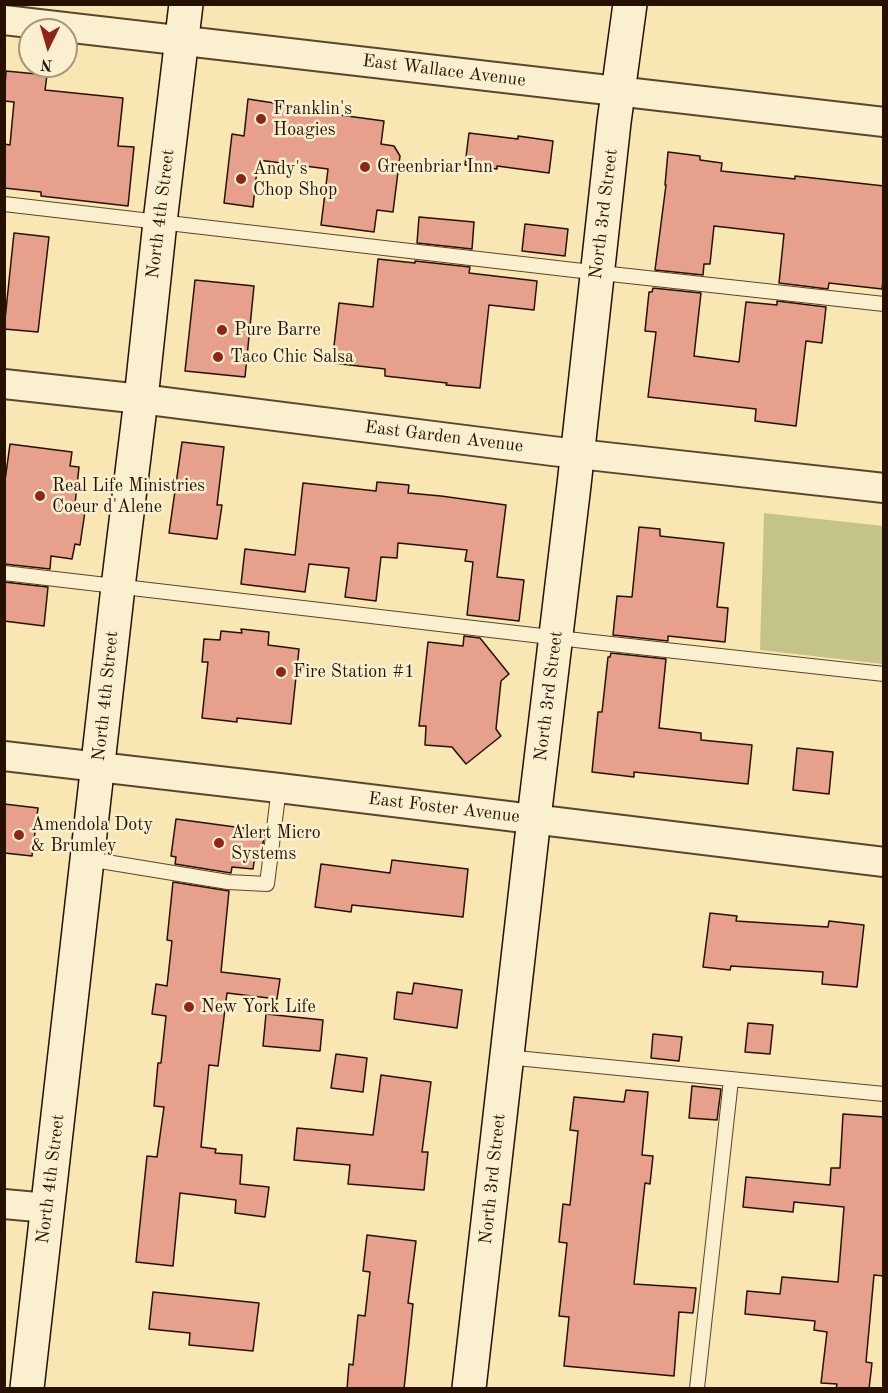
<!DOCTYPE html>
<style>
body{margin:0}
#map{position:relative;width:888px;height:1393px;overflow:hidden;background:#f8e6b3;font-family:"Old Standard TT",serif}
canvas{display:block}
.frame{position:absolute;inset:0;border:6px solid #261100;pointer-events:none}
.north{position:absolute;left:18px;top:18px;width:60px;height:60px;box-sizing:border-box;background:#faefce;border:2px solid #a5967c;border-radius:50%;rotate:185deg;font-size:16px;font-weight:700;line-height:24px;text-align:center;color:#261100}
.north::after{content:'';display:block;margin:auto;width:21px;height:27px;background:#8f2418;clip-path:polygon(50% 0,100% 100%,50% 72%,0 100%)}
</style>
<div id="map">
<canvas width="888" height="1393"></canvas>
<div class="frame"></div>
<div class="north">N</div>
</div>
<script>
const ctx = document.querySelector('canvas').getContext('2d');
ctx.lineJoin = 'round';
function fillPath(path, color) {
  ctx.fillStyle = color;
  ctx.fill(path, 'evenodd');
}
function toPath(rows) {
  const path = new Path2D();
  for (const r of rows) {
    path.moveTo(r[0], r[1]);
    for (let i = 2; i < r.length; i += 2) path.lineTo(r[i], r[i + 1]);
  }
  return path;
}
function trace(path, color, width, dash) {
  ctx.strokeStyle = color;
  ctx.lineWidth = width;
  ctx.lineCap = dash ? 'butt' : 'round';
  ctx.setLineDash(dash || []);
  ctx.stroke(path);
}
function drawText(font, color, halo, rows, align = 'center') {
  ctx.font = font + ' "Old Standard TT",serif';
  ctx.lineWidth = 5;
  ctx.setLineDash([]);
  ctx.textBaseline = 'middle';
  ctx.strokeStyle = halo;
  ctx.fillStyle = color;
  for (const [text, x, y, turn = 0] of rows) {
    ctx.save();
    ctx.translate(x, y);
    ctx.rotate((+turn || 0) * Math.PI / 180);
    ctx.textAlign = isNaN(turn) ? turn : align;
    if (halo) ctx.strokeText(text, 0, 0);
    ctx.fillText(text, 0, 0);
    ctx.restore();
  }
}
fillPath(toPath([
 [764,513,883,526,883,664,760,650]
]), '#c4c388');
const building = toPath([
 [6,71,47,75,45,90,123,98,118,146,134,147,128,206,41,196,41,192,4,188,4,144,10,145,14,102,4,101,6,71],
 [248,99,326,111,325,113,384,121,381,144,394,146,400,156,393,212,377,210,374,232,321,225,328,169,258,160,253,207,224,203,232,134,244,136,248,99],
 [469,133,518,139,518,136,553,141,549,173,497,166,497,169,465,165,469,133],
 [668,152,700,156,700,160,722,163,721,171,795,179,795,176,884,186,884,272,882,289,829,283,828,289,779,283,784,234,714,226,710,264,704,264,703,275,655,270,666,185,665,185,668,152],
 [419,217,474,222,472,249,417,243,419,217],
 [525,224,568,229,565,256,522,251,525,224],
 [14,233,49,237,38,332,4,329,14,233],
 [378,259,415,263,415,261,470,267,469,273,537,281,534,310,489,305,480,388,446,385,447,383,385,376,385,369,332,363,339,303,373,307,378,259],
 [195,280,254,286,245,377,185,371,195,280],
 [653,288,701,293,694,356,739,362,746,302,777,305,777,301,826,307,822,343,806,341,796,426,755,421,756,409,648,397,656,332,645,331,649,292,652,292,653,288],
 [182,442,224,447,217,505,222,505,217,539,169,533,182,442],
 [10,444,72,452,70,466,79,467,75,504,86,505,80,545,75,544,72,559,51,556,50,569,4,564,4,488,10,444],
 [377,482,409,485,408,493,441,496,506,505,497,577,524,580,519,621,467,615,473,562,465,561,467,550,398,543,397,558,381,557,376,601,345,597,349,568,309,564,305,592,241,584,245,549,295,555,303,483,376,491,377,482],
 [639,527,660,529,660,536,724,543,717,607,728,608,725,642,668,636,668,641,613,635,617,596,632,597,639,527],
 [4,582,48,587,44,626,4,621,4,582],
 [241,629,269,632,268,645,299,649,291,724,237,718,237,722,202,718,208,662,202,662,204,639,220,640,221,631,242,633,241,629],
 [464,636,480,638,509,674,501,681,496,729,501,736,466,764,452,747,425,745,426,726,419,726,428,642,463,646,464,636],
 [611,653,666,659,659,728,701,733,701,740,752,745,748,784,634,772,634,777,592,772,598,712,602,712,608,657,610,657,611,653],
 [797,748,833,752,829,794,793,790,797,748],
 [4,804,38,808,32,856,4,853,4,804],
 [176,819,265,831,261,856,255,856,253,869,232,867,231,873,175,864,176,857,171,856,176,819],
 [392,860,468,869,463,917,352,905,351,912,315,907,321,864,390,873,392,860],
 [173,882,229,891,221,972,280,979,277,999,227,993,218,1066,209,1065,201,1147,216,1149,215,1153,242,1155,240,1184,269,1187,265,1217,235,1213,236,1200,180,1193,173,1266,136,1262,147,1156,157,1157,164,1107,154,1106,158,1063,161,1063,166,1016,152,1014,156,984,167,986,172,941,167,940,173,882],
 [710,913,737,916,736,921,828,927,829,921,864,925,857,987,822,984,823,972,731,966,730,970,703,967,710,913],
 [414,983,462,990,457,1028,394,1019,397,992,412,994,414,983],
 [266,1014,323,1020,320,1051,263,1046,266,1014],
 [748,1023,773,1025,770,1054,745,1052,748,1023],
 [653,1034,682,1037,679,1061,651,1058,653,1034],
 [336,1054,367,1058,363,1092,331,1088,336,1054],
 [381,1075,431,1082,422,1152,428,1152,424,1190,348,1184,350,1165,294,1160,297,1128,373,1135,381,1075],
 [692,1086,721,1089,717,1120,689,1118,692,1086],
 [626,1090,648,1092,642,1155,653,1156,650,1184,645,1183,634,1284,696,1288,693,1313,679,1312,674,1376,564,1366,569,1317,559,1316,567,1243,559,1242,563,1204,570,1205,578,1131,570,1130,574,1097,624,1102,626,1090],
 [843,1114,884,1117,884,1276,874,1275,866,1362,872,1363,869,1389,836,1389,837,1384,821,1383,827,1332,814,1330,815,1321,745,1314,747,1291,780,1294,782,1277,838,1282,844,1207,794,1202,793,1212,743,1207,746,1177,830,1185,831,1168,840,1168,843,1114],
 [367,1235,416,1241,408,1303,413,1304,404,1389,347,1389,349,1364,353,1365,358,1315,365,1316,370,1272,363,1271,367,1235],
 [153,1292,259,1303,253,1351,189,1345,190,1333,149,1329,153,1292]
]);
fillPath(building, '#e6a08b');
trace(building, '#261100', 1.5);
const service = toPath([
 [4,204,574,270,884,304],
 [4,573,593,642,884,674],
 [88,859,228,882,267,884,279,788],
 [506,1057,884,1094],
 [697,1388,731,1080]
]);
const minor = toPath([
 [4,20,884,122],
 [4,384,141,399,552,451,884,488],
 [4,756,279,788,884,862],
 [4,1204,48,1208]
]);
const secondary = toPath([
 [27,1388,118,587,141,399,160,222,186,4],
 [469,1388,534,818,574,485,614,122,630,4]
]);
trace(service, '#5a462d', 16);
trace(minor, '#5a462d', 32);
trace(secondary, '#261100', 36);
trace(service, '#faefce', 14);
trace(minor, '#faefce', 28);
trace(secondary, '#faefce', 33);
for (const [x, y, r, color] of [
 [261,119,6,"#8f2418"],
 [365,167,6,"#8f2418"],
 [241,179,6,"#8f2418"],
 [222,330,6,"#8f2418"],
 [218,357,6,"#8f2418"],
 [40,496,6,"#8f2418"],
 [281,672,6,"#8f2418"],
 [19,835,6,"#8f2418"],
 [219,843,6,"#8f2418"],
 [189,1007,6,"#8f2418"]
]) {
  const dot = new Path2D();
  dot.arc(x, y, r, 0, 2 * Math.PI);
  ctx.fillStyle = color;
  ctx.fill(dot);
  trace(dot, '#faefce', 2);
}
drawText('18px', '#261100', '#faefce', [
 ["East Wallace Avenue",444,71,7],
 ["North 4th Street",161,214,-83],
 ["North 3rd Street",604,214,-83],
 ["East Garden Avenue",444,437,7],
 ["North 4th Street",106,696,-84],
 ["North 3rd Street",549,696,-83],
 ["East Foster Avenue",444,808,7],
 ["North 4th Street",51,1179,-83],
 ["North 3rd Street",493,1179,-84]
]);
drawText('18px', '#261100', '#faefce', [
 ["Franklin's",273,109],
 ["Hoagies",273,130],
 ["Greenbriar Inn",377,167],
 ["Andy's",253,169],
 ["Chop Shop",253,190],
 ["Pure Barre",234,330],
 ["Taco Chic Salsa",230,357],
 ["Real Life Ministries",52,486],
 ["Coeur d'Alene",52,507],
 ["Fire Station #1",293,672],
 ["Amendola Doty",31,825],
 ["& Brumley",31,846],
 ["Alert Micro",231,833],
 ["Systems",231,854],
 ["New York Life",201,1007]
], 'left');
</script>
